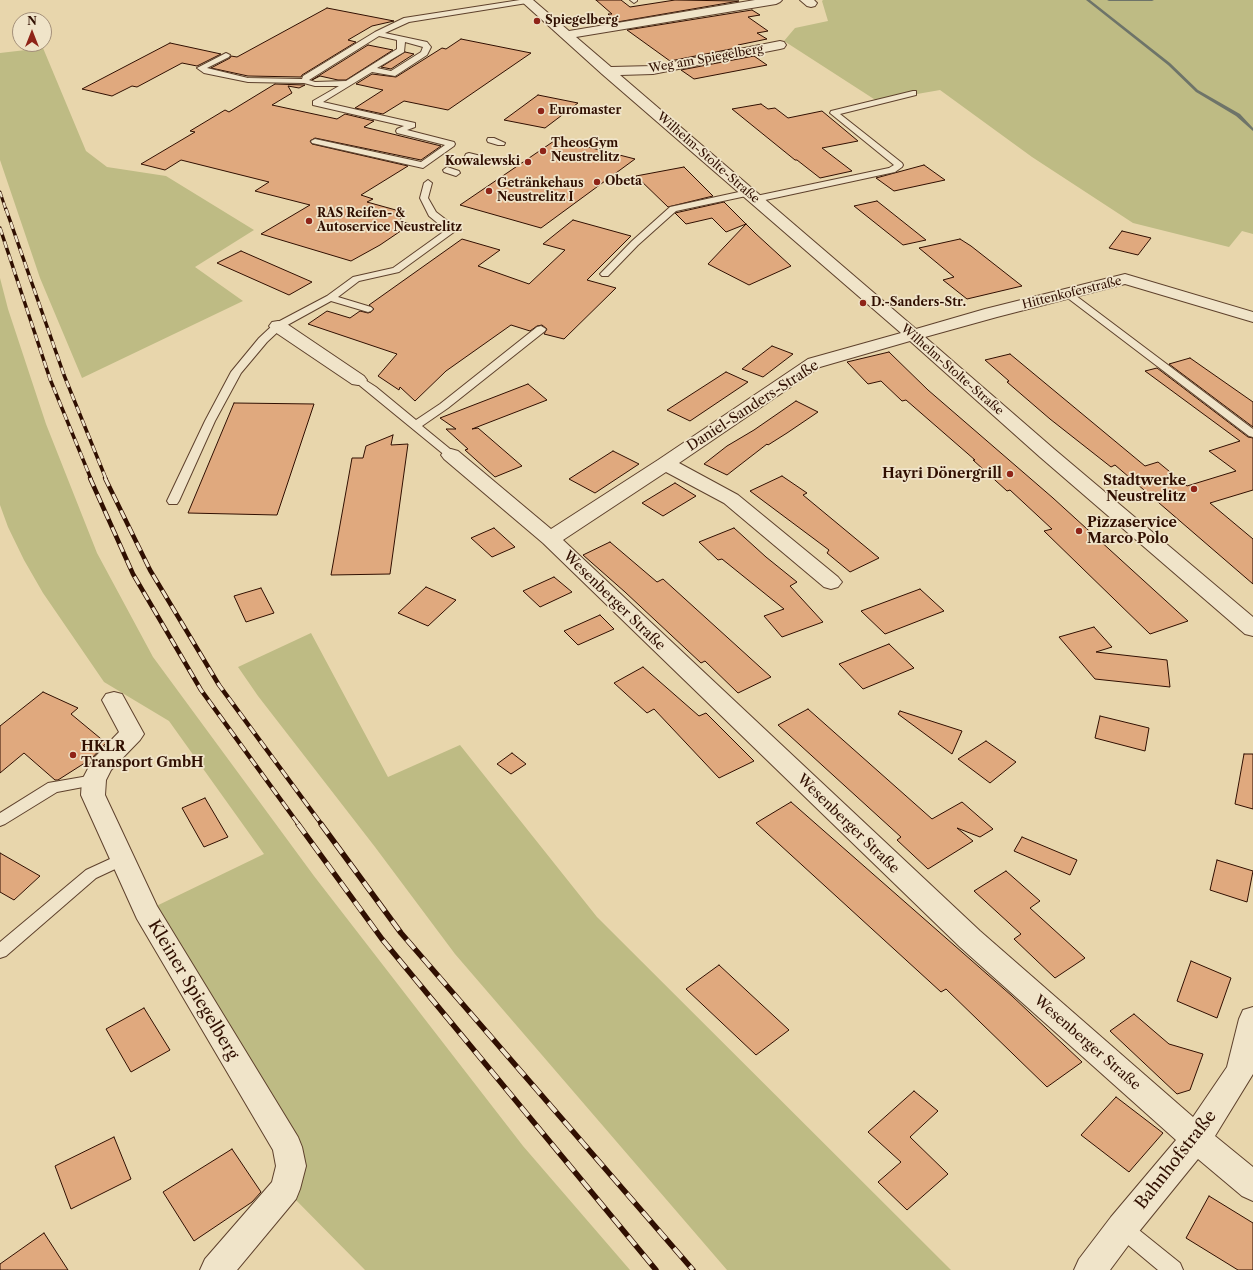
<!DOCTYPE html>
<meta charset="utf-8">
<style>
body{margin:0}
#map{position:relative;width:1253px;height:1270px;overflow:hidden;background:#e8d6ac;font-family:"Libre Caslon Text",serif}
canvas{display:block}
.north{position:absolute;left:12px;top:12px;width:40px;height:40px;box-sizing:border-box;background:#f0e4c9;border:1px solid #a38f79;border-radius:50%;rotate:0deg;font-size:11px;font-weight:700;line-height:16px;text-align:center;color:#300f01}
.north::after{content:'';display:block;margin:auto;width:14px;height:18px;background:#8f2418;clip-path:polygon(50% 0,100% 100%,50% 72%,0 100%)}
</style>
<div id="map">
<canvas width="1253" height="1270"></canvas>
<div class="north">N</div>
</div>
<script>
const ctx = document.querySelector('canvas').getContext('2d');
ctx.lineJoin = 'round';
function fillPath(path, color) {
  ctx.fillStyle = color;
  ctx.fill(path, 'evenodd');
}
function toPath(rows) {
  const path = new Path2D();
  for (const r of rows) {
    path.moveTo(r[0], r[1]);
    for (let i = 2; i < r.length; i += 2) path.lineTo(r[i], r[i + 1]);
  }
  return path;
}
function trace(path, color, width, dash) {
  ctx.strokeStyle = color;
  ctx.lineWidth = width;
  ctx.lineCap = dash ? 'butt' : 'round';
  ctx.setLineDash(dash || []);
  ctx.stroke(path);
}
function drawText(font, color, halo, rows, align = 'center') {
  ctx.font = font + ' "Libre Caslon Text",serif';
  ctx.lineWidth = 3.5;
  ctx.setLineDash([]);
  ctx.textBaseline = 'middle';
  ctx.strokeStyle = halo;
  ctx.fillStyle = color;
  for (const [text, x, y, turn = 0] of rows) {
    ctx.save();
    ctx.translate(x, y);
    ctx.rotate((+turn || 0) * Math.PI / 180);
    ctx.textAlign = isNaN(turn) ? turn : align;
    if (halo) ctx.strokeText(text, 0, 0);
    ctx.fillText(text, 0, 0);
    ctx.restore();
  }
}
fillPath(toPath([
 [823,0,1253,0,1253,234,1242,231,1229,247,1133,223,1032,157,940,90,877,101,784,41,795,28,828,21,822,1],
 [43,48,86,151,107,167,166,176,254,230,195,267,243,301,82,378,40,278,0,160,0,53],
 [0,278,8,309,46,424,97,553,153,657,314,876,523,1146,630,1270,365,1270,285,1189,291,1166,146,911,264,854,169,721,104,682,43,593,24,560,8,527,0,505],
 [311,633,388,777,460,745,597,917,951,1270,727,1270,455,954,375,847,258,696,238,667]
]), '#bebb84');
fillPath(toPath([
 [1086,0,1090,0,1170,63,1198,90,1240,114,1253,128,1253,131,1236,116,1196,92,1168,65,1086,0],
 [1107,0,1154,0,1152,1,1109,1,1107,0]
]), '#6e7469');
const building = toPath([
 [596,0,621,0,630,7,675,0,739,1,617,22,608,14,612,14,596,0],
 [327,8,394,21,372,26,348,40,356,42,302,75,301,77,248,76,211,68,230,58,231,56,237,57,327,8],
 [752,10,760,15,748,17,768,31,757,33,767,39,738,45,741,47,670,61,627,30,752,10],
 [461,39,531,53,448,110,404,101,383,114,355,108,383,90,356,84,372,74,396,77,442,48,446,49,461,39],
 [170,43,221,54,197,66,182,63,137,87,132,86,112,96,82,89,170,43],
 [368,45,393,50,346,80,338,80,320,76,312,80,368,45],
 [405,52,414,54,391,69,381,67,405,52],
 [754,56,767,65,694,79,681,70,754,56],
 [275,84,305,85,299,88,288,86,292,93,272,105,337,119,345,114,374,121,364,127,441,146,421,160,315,138,310,141,312,144,408,166,361,195,373,199,367,202,403,212,400,221,411,224,380,245,351,261,261,234,310,205,255,191,269,182,181,160,165,170,141,164,195,132,190,131,225,110,229,112,275,84],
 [538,95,578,103,545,128,504,120,538,95],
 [761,104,768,109,775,108,788,118,822,111,858,141,822,148,852,171,820,178,797,160,795,160,732,109,761,104],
 [557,139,635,159,541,228,460,205,557,139],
 [924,165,945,180,894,191,876,178,924,165],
 [684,167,713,196,668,207,636,176,684,167],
 [877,201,926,240,903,245,854,206,877,201],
 [724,202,746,224,726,232,712,218,686,224,675,213,724,202],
 [573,220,631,236,587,280,616,288,564,339,544,334,547,329,542,325,537,326,530,331,511,325,446,371,415,401,400,387,399,390,378,376,397,354,308,324,327,311,350,318,360,311,368,313,371,312,374,309,369,305,462,239,500,250,478,266,529,284,565,250,543,244,573,220],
 [746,224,755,233,791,266,749,285,708,264,746,224],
 [1122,231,1151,238,1138,255,1109,248,1122,231],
 [960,239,971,246,1022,286,967,299,943,280,954,277,919,248,960,239],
 [241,251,312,282,289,295,217,263,241,251],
 [772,346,793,354,763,377,742,369,772,346],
 [889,352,928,390,1053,498,1188,621,1150,634,1044,531,1052,529,1010,490,1007,491,973,460,975,460,906,400,902,401,881,381,868,384,847,362,889,352],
 [1010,354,1145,466,1158,462,1187,486,1236,471,1209,451,1240,441,1145,371,1157,368,1248,437,1253,438,1253,490,1210,503,1253,539,1253,584,1115,465,1111,467,1050,419,1007,382,1009,381,985,360,1010,354],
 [1190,358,1253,402,1253,427,1169,364,1190,358],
 [726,372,748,382,690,421,667,410,726,372],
 [528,384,547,400,472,429,478,428,522,466,495,477,465,450,468,449,446,429,456,429,440,418,528,384],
 [796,401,818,412,787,433,768,445,767,444,727,475,704,464,727,446,754,430,796,401],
 [234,403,314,404,277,515,188,513,234,403],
 [393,435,391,445,408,444,390,574,331,575,352,458,363,458,366,446,393,435],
 [613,451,639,464,595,493,569,479,613,451],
 [782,476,807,493,803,495,879,558,850,572,827,553,829,550,750,491,782,476],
 [675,483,696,496,663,516,642,503,675,483],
 [494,528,515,547,492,557,471,538,494,528],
 [734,528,766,557,797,582,790,586,823,622,782,637,764,616,784,609,722,559,718,560,699,542,734,528],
 [610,542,657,582,663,579,771,677,738,693,705,661,701,663,625,592,583,555,610,542],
 [554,577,572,592,540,607,523,591,554,577],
 [426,587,456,600,428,626,398,613,426,587],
 [261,588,274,613,246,622,234,596,261,588],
 [920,589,944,611,885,634,861,611,920,589],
 [600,615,614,629,578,645,564,631,600,615],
 [1094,627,1112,647,1096,652,1167,660,1170,687,1095,679,1059,637,1094,627],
 [889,644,914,668,863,689,839,664,889,644],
 [643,667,699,716,706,713,754,761,719,778,654,709,647,713,614,683,643,667],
 [43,692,78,708,71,714,106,743,91,759,58,780,55,780,24,753,0,773,0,726,43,692],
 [808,709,932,819,962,802,993,829,980,837,957,828,973,841,928,869,897,840,901,837,778,725,808,709],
 [900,711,962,731,952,754,898,714,900,711],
 [1100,716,1149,728,1145,751,1095,738,1100,716],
 [986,741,1016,762,990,783,958,759,986,741],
 [512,753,526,764,511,774,497,764,512,753],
 [1244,754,1253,754,1253,809,1235,804,1244,754],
 [205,798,228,837,204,847,182,808,205,798],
 [791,802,1012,996,1082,1062,1047,1087,946,989,941,992,756,823,791,802],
 [1022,837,1077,860,1070,875,1014,851,1022,837],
 [0,853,40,876,14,900,0,892,0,853],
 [1217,860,1253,871,1247,902,1210,890,1217,860],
 [1006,871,1040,901,1030,908,1085,958,1055,978,1014,939,1021,934,974,891,1006,871],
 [1191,961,1231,978,1217,1018,1177,1001,1191,961],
 [719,965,789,1030,756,1055,686,989,719,965],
 [144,1008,170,1050,131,1072,106,1029,144,1008],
 [1134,1014,1169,1044,1203,1054,1190,1090,1177,1094,1110,1031,1134,1014],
 [914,1091,938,1111,910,1137,948,1174,907,1210,878,1182,901,1162,868,1132,914,1091],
 [1116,1097,1163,1133,1129,1172,1081,1135,1116,1097],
 [114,1137,131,1179,71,1209,55,1166,114,1137],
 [232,1149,261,1192,252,1202,194,1241,163,1192,232,1149],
 [1209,1196,1253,1223,1253,1270,1238,1270,1186,1238,1209,1196],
 [44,1233,68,1270,0,1270,0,1264,44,1233]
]);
fillPath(building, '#e0a97e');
trace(building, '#300f01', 1);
const lane = toPath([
 [520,0,530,1,527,3,409,22,385,33,427,42,431,47,427,55,395,76,372,72,323,102,415,123,415,127,407,130,454,142,455,144,454,146,423,168,312,143,311,141,315,139,421,162,445,145,397,133,396,131,397,129,404,126,313,105,313,101,339,86,315,86,304,83,248,82,204,73,197,68,226,53,230,55,229,57,207,68,248,78,302,79,303,76,375,32,404,18,520,0],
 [379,36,397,40,397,49,346,81,315,82,309,80,379,36],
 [405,42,423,47,421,52,391,71,377,68,404,52,405,42],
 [630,0,637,0,637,1,634,3,630,0],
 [913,91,916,91,916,95,840,114,902,163,903,165,902,167,895,172,756,202,752,199,756,196,889,168,894,165,830,113,831,111,913,91],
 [488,138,494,138,505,143,504,145,498,145,488,142,487,140,488,138],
 [469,153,481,156,482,158,478,161,466,158,465,156,466,154,469,153],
 [447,167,459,171,460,173,456,176,444,172,443,170,447,167],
 [428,180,432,183,428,198,436,212,449,222,456,230,454,232,399,272,359,281,338,297,371,307,373,309,371,311,368,312,331,301,282,328,267,342,241,373,215,421,179,501,177,504,169,504,167,501,205,421,231,372,259,338,274,324,327,296,353,277,393,268,446,230,429,216,420,198,424,183,428,180],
 [748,190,751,191,752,193,751,195,676,211,638,245,608,276,602,276,600,274,632,241,670,207,748,190],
 [1068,291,1071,292,1253,429,1253,437,1249,436,1065,296,1063,294,1068,291],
 [541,326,546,329,545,331,448,408,422,426,455,453,457,455,455,457,447,457,353,380,358,377,362,378,376,387,416,420,440,404,537,327,541,326],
 [94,775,99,776,101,780,99,784,57,792,5,824,0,826,0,813,48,783,94,775],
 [123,853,128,855,131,859,128,863,96,878,6,956,0,958,0,942,86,870,123,853],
 [1122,1219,1129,1222,1180,1263,1183,1270,1158,1270,1115,1234,1113,1228,1115,1222,1122,1219]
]);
const street = toPath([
 [520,0,533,0,569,31,755,0,782,0,780,2,776,4,576,37,611,67,653,66,780,41,784,42,786,45,784,48,780,49,653,74,620,75,916,329,985,309,1125,274,1253,312,1253,322,1125,284,997,317,925,337,1054,449,1253,617,1253,636,1245,634,1040,457,910,341,820,367,679,463,738,495,838,577,842,582,838,587,831,589,824,587,724,503,666,472,563,540,980,931,1193,1117,1227,1067,1239,1019,1243,1010,1253,1007,1253,1074,1215,1136,1253,1167,1253,1201,1242,1196,1198,1159,1133,1239,1110,1270,1074,1270,1079,1259,1111,1217,1176,1140,960,947,543,543,444,459,441,455,444,451,451,449,458,451,551,529,658,460,808,359,901,333,602,74,520,0],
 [800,0,814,0,817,3,815,6,811,7,807,6,800,0],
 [278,321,284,322,364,376,367,380,364,384,358,385,352,384,272,330,269,326,272,322,278,321],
 [114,692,122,694,144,734,140,740,111,770,106,780,105,795,157,906,298,1137,302,1147,306,1166,300,1189,296,1199,237,1270,200,1270,205,1259,272,1182,276,1166,273,1150,137,919,81,795,82,780,93,759,119,732,102,700,106,694,114,692]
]);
trace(lane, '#5e412c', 2);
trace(street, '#5e412c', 2);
fillPath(lane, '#f0e4c9');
fillPath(street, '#f0e4c9');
const railFar3 = toPath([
 [0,192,6,210]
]);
const railFar2 = toPath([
 [6,209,64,375,106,479],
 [0,228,50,379,91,479]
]);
const railFar1 = toPath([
 [90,478,133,574,201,690,299,825],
 [105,478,150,570,219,685,322,825]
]);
const rail = toPath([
 [298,824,382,939,656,1270],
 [321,824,401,933,693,1270]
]);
trace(railFar3, '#300f01', 3);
trace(railFar2, '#300f01', 3.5);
trace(railFar1, '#300f01', 4.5);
trace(rail, '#300f01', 5.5);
trace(railFar3, '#f0e4c9', 2, [5.5]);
trace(railFar2, '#f0e4c9', 2.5, [7]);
trace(railFar1, '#f0e4c9', 3, [9]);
trace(rail, '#f0e4c9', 4, [12]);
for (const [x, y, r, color] of [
 [537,21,4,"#8f2418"],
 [541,111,4,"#8f2418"],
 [543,151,4,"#8f2418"],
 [528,162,4,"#8f2418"],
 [597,182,4,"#8f2418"],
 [489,191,4,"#8f2418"],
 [309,221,4,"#8f2418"],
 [863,303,4,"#8f2418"],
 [1010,474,4,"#8f2418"],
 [1194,489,4,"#8f2418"],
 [1079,531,4,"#8f2418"],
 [73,755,4,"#8f2418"]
]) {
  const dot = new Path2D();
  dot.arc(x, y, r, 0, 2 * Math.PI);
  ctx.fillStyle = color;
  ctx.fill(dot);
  trace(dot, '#f0e4c9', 1.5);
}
drawText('bold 12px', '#300f01', '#f0e4c9', [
 ["Spiegelberg",545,21],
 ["Euromaster",549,111],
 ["TheosGym",551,144],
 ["Neustrelitz",551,158],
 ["Kowalewski",520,162,"right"],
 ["Obeta",605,182],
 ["Getränkehaus",497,184],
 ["Neustrelitz I",497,198],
 ["RAS Reifen- &",317,214],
 ["Autoservice Neustrelitz",317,228],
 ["D.-Sanders-Str.",871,303]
], 'left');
drawText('12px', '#300f01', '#f0e4c9', [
 ["Weg am Spiegelberg",706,59,-10],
 ["Wilhelm-Stolte-Straße",708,158,41],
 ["Hittenkoferstraße",1072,293,-14],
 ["Wilhelm-Stolte-Straße",952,370,41]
]);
drawText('14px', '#300f01', '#f0e4c9', [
 ["Daniel-Sanders-Straße",753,406,-33],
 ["Wesenberger Straße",614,601,44],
 ["Wesenberger Straße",848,824,44],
 ["Wesenberger Straße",1087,1043,41]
]);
drawText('bold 14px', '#300f01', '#f0e4c9', [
 ["Hayri Dönergrill",1002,474],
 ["Stadtwerke",1186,481],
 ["Neustrelitz",1186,497],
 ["Pizzaservice",1087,523,"left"],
 ["Marco Polo",1087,539,"left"],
 ["HKLR",81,747,"left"],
 ["Transport GmbH",81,763,"left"]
], 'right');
drawText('17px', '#300f01', '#f0e4c9', [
 ["Kleiner Spiegelberg",193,990,59],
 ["Bahnhofstraße",1176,1160,-52]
]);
</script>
